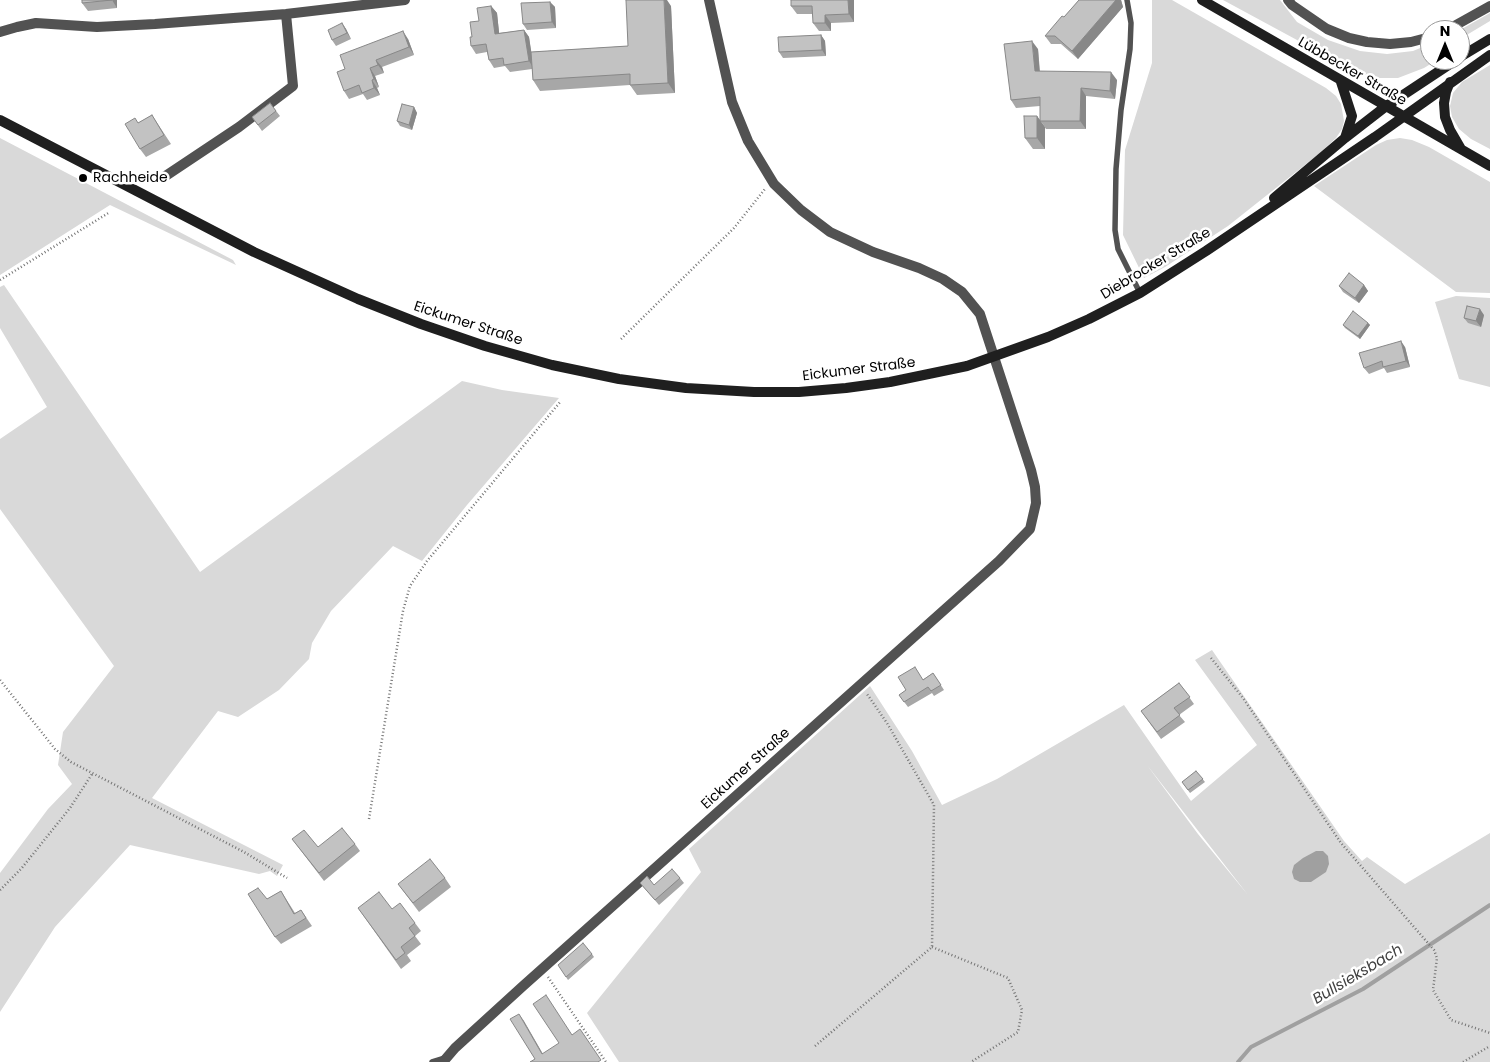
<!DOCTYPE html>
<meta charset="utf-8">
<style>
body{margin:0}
#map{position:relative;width:1490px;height:1062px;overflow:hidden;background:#fff;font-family:Poppins,sans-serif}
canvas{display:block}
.north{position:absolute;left:1420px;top:20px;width:50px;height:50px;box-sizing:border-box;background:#fff;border:1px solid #999;border-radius:50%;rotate:0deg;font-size:14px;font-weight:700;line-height:20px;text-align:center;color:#000}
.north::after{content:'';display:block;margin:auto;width:18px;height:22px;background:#000;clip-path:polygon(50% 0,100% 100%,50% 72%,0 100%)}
</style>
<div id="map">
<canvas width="1490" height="1062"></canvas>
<div class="north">N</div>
</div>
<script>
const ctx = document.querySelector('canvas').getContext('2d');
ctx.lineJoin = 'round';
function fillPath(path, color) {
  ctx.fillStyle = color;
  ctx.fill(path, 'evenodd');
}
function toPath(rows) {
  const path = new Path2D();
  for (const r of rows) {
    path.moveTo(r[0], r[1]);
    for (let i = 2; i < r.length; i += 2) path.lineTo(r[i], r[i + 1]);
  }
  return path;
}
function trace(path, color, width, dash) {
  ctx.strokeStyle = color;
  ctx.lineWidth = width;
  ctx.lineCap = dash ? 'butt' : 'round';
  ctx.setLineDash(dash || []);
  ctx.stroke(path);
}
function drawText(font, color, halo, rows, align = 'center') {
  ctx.font = font + ' Poppins,sans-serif';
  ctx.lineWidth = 5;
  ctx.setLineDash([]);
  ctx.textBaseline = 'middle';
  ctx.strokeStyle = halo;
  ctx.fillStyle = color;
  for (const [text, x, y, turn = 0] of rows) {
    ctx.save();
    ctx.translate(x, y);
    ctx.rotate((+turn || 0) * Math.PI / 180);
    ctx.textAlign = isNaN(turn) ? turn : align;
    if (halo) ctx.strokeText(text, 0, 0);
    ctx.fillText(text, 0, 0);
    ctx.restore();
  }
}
fillPath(toPath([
 [1152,0,1172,0,1326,88,1336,96,1341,104,1344,121,1342,129,1336,138,1320,153,1228,226,1165,267,1144,278,1123,235,1125,150,1152,63],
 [1223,0,1280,0,1297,22,1328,40,1360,51,1387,54,1413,51,1430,44,1430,60,1437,60,1424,68,1398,78,1378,78,1358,73],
 [1490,13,1490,21,1460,39,1460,30],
 [1490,65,1490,149,1471,139,1459,129,1452,117,1450,106,1453,93,1462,82],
 [0,138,233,260,236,265,110,205,0,275],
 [1400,138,1412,140,1429,147,1490,182,1490,293,1456,292,1314,186,1376,145,1387,140],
 [4,285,200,572,462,381,502,390,559,398,467,505,422,561,393,546,331,611,312,643,309,659,279,690,238,717,218,711,152,798,283,865,277,876,270,871,259,874,130,845,55,927,0,1012,0,873,48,809,72,784,58,765,63,732,114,666,0,509,0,439,47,407,0,328,0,287],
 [1456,296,1490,298,1490,387,1459,379,1435,302],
 [1212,650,1344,841,1362,861,1367,857,1405,884,1490,833,1490,1062,619,1062,587,1013,701,872,689,849,870,686,912,751,942,805,997,779,1124,705,1191,801,1257,745,1195,660],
 [1147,765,1248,895,1198,834]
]), '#d9d9d9');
fillPath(toPath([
 [1316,851,1323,851,1328,856,1329,864,1326,872,1311,882,1300,882,1294,879,1292,872,1294,865,1303,858]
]), '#a0a0a0');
trace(toPath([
 [1238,1062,1251,1047,1363,989,1490,905]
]), '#a0a0a0', 4);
trace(toPath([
 [0,280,110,212],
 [621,339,734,228,765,189],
 [1211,658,1243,698,1341,843,1434,950,1437,958,1433,990,1451,1020,1490,1033],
 [0,680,55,749,71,762,244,852,287,878],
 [369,819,403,611,410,586,427,561,561,401],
 [0,890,21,869,70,808,92,774],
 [932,947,1008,978,1022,1010,1018,1032,971,1062],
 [548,977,606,1062],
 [815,1046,932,947,934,805,887,723,867,694],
 [1463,1062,1490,1046]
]), '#747474', 2.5, [1, 2.5]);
trace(toPath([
 [1127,0,1131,23,1130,49,1121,110,1116,169,1115,230,1118,249,1140,293],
 [432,1062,445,1058]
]), '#525252', 5.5);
trace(toPath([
 [1288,0,1292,5,1327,29,1349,38,1367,42,1390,44,1411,42,1430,37],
 [1447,30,1490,6],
 [0,32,17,27,36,23,97,27,155,24,286,14,405,0],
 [164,177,239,127,293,86,286,14],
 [443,1062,455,1048,523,986,999,561,1030,529,1036,503,1035,487,1031,470,980,314,962,292,943,279,919,268,873,252,830,232,801,210,774,184,748,141,732,102,709,0]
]), '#525252', 10);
trace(toPath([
 [1202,0,1490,166],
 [1460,57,1490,39],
 [1341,82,1352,116,1345,138],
 [1450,82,1446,92,1444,103,1445,117,1450,130,1461,149],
 [0,120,254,252,358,299,421,324,485,346,552,365,619,379,686,388,754,392,799,392,846,388,890,382,967,366,1048,337,1089,319,1140,293,1206,251,1375,137,1490,55],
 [1274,198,1345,138,1385,107,1456,60]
]), '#1f1f1f', 10);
fillPath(toPath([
 [82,0,117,0,117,8,88,11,82,3],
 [791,0,854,0,854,22,831,23,831,31,819,31,813,23,813,14,797,14,791,6],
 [1079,0,1121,0,1123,7,1078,59,1061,44,1051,44,1045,36,1064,17],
 [550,2,555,7,556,28,527,30,523,24],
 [491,6,497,13,499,33,524,30,529,37,531,52,628,46,671,6,675,93,637,95,630,85,540,91,533,80,532,69,510,72,505,66,494,68,489,60,487,52,476,54,471,46,479,21],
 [342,23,346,29,351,39,336,46,332,40],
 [821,35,825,41,826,56,783,58,779,52],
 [408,39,414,55,382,67,384,73,375,76,379,87,377,88,380,95,367,100,363,94,349,99,344,91,345,69],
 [1038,49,1040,71,1117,80,1115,99,1086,96,1086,129,1046,129,1040,121,1040,106,1016,108,1011,100],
 [270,103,280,116,262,131,252,117],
 [414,107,417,113,412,130,400,126,397,121],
 [152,115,171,144,146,157,140,149,138,123],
 [1037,116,1045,127,1045,149,1033,149,1025,138],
 [1364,285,1368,291,1359,303,1343,292,1339,286],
 [1484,315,1481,327,1468,323,1464,318],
 [1368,323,1370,325,1360,339,1345,328,1343,325],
 [1405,347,1410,367,1387,373,1384,368,1369,374,1364,368],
 [933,673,944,690,934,696,932,693,908,707,899,695],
 [1179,683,1194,704,1179,715,1185,722,1161,739,1141,711],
 [1196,771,1205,782,1190,793,1182,782],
 [292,839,318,847,355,844,360,851,324,881],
 [445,878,451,887,419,912,398,884],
 [680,878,684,883,659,905,640,883,654,885],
 [281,891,295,913,301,910,312,926,281,944,275,937,267,899],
 [358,908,392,909,415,923,421,931,415,936,421,944,407,955,411,961,401,969],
 [592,954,594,957,568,980,566,977]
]), '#a7a7a7');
fillPath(toPath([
 [112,0,117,0,117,8],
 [664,0,667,0,671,6,675,93,668,83],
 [848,0,854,0,854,22,849,14],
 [1116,0,1121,0,1123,7,1078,59,1072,51],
 [550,2,555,7,556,28,552,22],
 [491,6,497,13,500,41,495,34],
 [825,15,831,23,831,31,825,23],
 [342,23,346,29,351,39,347,33],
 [524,30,529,37,534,69,529,61],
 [403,31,408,39,414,55,409,47],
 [821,35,825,41,826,56,822,50],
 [1032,41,1038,49,1040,79,1035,71],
 [376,60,382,67,384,73,378,65],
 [370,68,375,76,379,87,374,79],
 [1111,72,1117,80,1115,99,1110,91],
 [372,80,377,88,380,95,374,88],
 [1081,88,1086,96,1086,129,1080,121],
 [414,107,417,113,412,130,409,125],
 [1037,116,1045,127,1045,149,1037,138],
 [1364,285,1368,291,1359,303,1355,298],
 [1480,309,1484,315,1481,327,1476,321],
 [1368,323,1370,325,1360,339,1358,336],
 [1401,341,1405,347,1410,367,1406,361],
 [519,1014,524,1021,547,1061,542,1054]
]), '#888');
const building = toPath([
 [82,0,112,0,82,3,82,0],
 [626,0,664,0,668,83,630,85,630,74,533,80,531,52,628,46,626,0],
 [791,0,848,0,849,14,825,15,825,23,813,23,812,6,791,6,791,0],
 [1079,0,1116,0,1072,51,1055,36,1045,36,1062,16,1064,17,1079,0],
 [550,2,552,22,523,24,521,3,550,2],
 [491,6,495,34,524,30,529,61,504,65,503,58,489,60,486,44,471,46,470,37,472,37,470,22,479,21,477,8,491,6],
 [342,23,347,33,332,40,328,30,342,23],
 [403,31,409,47,376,60,378,65,370,68,374,79,372,80,374,88,362,93,359,85,344,91,337,72,345,69,340,55,403,31],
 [821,35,822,50,779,52,778,37,821,35],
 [1032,41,1035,71,1111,72,1110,91,1081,88,1080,121,1040,121,1040,97,1011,100,1004,44,1032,41],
 [270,103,276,111,258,125,252,117,270,103],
 [402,104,414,107,409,125,397,121,402,104],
 [152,115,164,135,140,149,125,124,135,118,138,123,152,115],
 [1024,116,1037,116,1037,138,1025,138,1024,116],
 [1349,273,1364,285,1355,298,1339,286,1349,273],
 [1467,306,1480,309,1476,321,1464,318,1467,306],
 [1353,311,1368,323,1358,336,1343,325,1353,311],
 [1401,341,1406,361,1383,367,1382,361,1364,368,1359,353,1401,341],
 [915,667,923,680,933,673,941,685,931,691,928,687,904,702,899,695,906,690,898,677,915,667],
 [1179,683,1190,697,1174,708,1180,715,1157,732,1141,711,1179,683],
 [1196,771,1203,779,1188,790,1182,782,1196,771],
 [342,828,355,844,319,873,292,839,304,830,318,847,342,828],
 [430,859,445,878,413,903,398,884,430,859],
 [672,869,680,878,655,900,640,883,647,876,654,885,672,869],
 [258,888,267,899,281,891,294,914,301,910,306,918,275,937,248,894,258,888],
 [379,892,392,909,400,903,415,923,409,928,415,936,401,947,405,953,396,960,358,908,379,892],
 [583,943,592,954,566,977,558,965,583,943],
 [546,995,572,1035,580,1029,601,1060,598,1062,530,1062,535,1059,510,1019,519,1014,542,1054,559,1043,533,1004,546,995]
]);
fillPath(building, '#c2c2c2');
trace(building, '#888', 1);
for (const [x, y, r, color] of [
 [83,178,5,"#000"]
]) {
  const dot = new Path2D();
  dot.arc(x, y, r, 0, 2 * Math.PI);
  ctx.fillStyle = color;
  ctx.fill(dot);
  trace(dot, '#fff', 2);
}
drawText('14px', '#000', '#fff', [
 ["Lübbecker Straße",1352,72,30],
 ["Diebrocker Straße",1156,264,-31],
 ["Eickumer Straße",468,324,18],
 ["Eickumer Straße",859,370,-7],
 ["Eickumer Straße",746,769,-42]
]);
drawText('14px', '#000', '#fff', [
 ["Rachheide",93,178]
], 'left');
drawText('italic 15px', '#414141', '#fff', [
 ["Bullsieksbach",1358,975,-31]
]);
</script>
